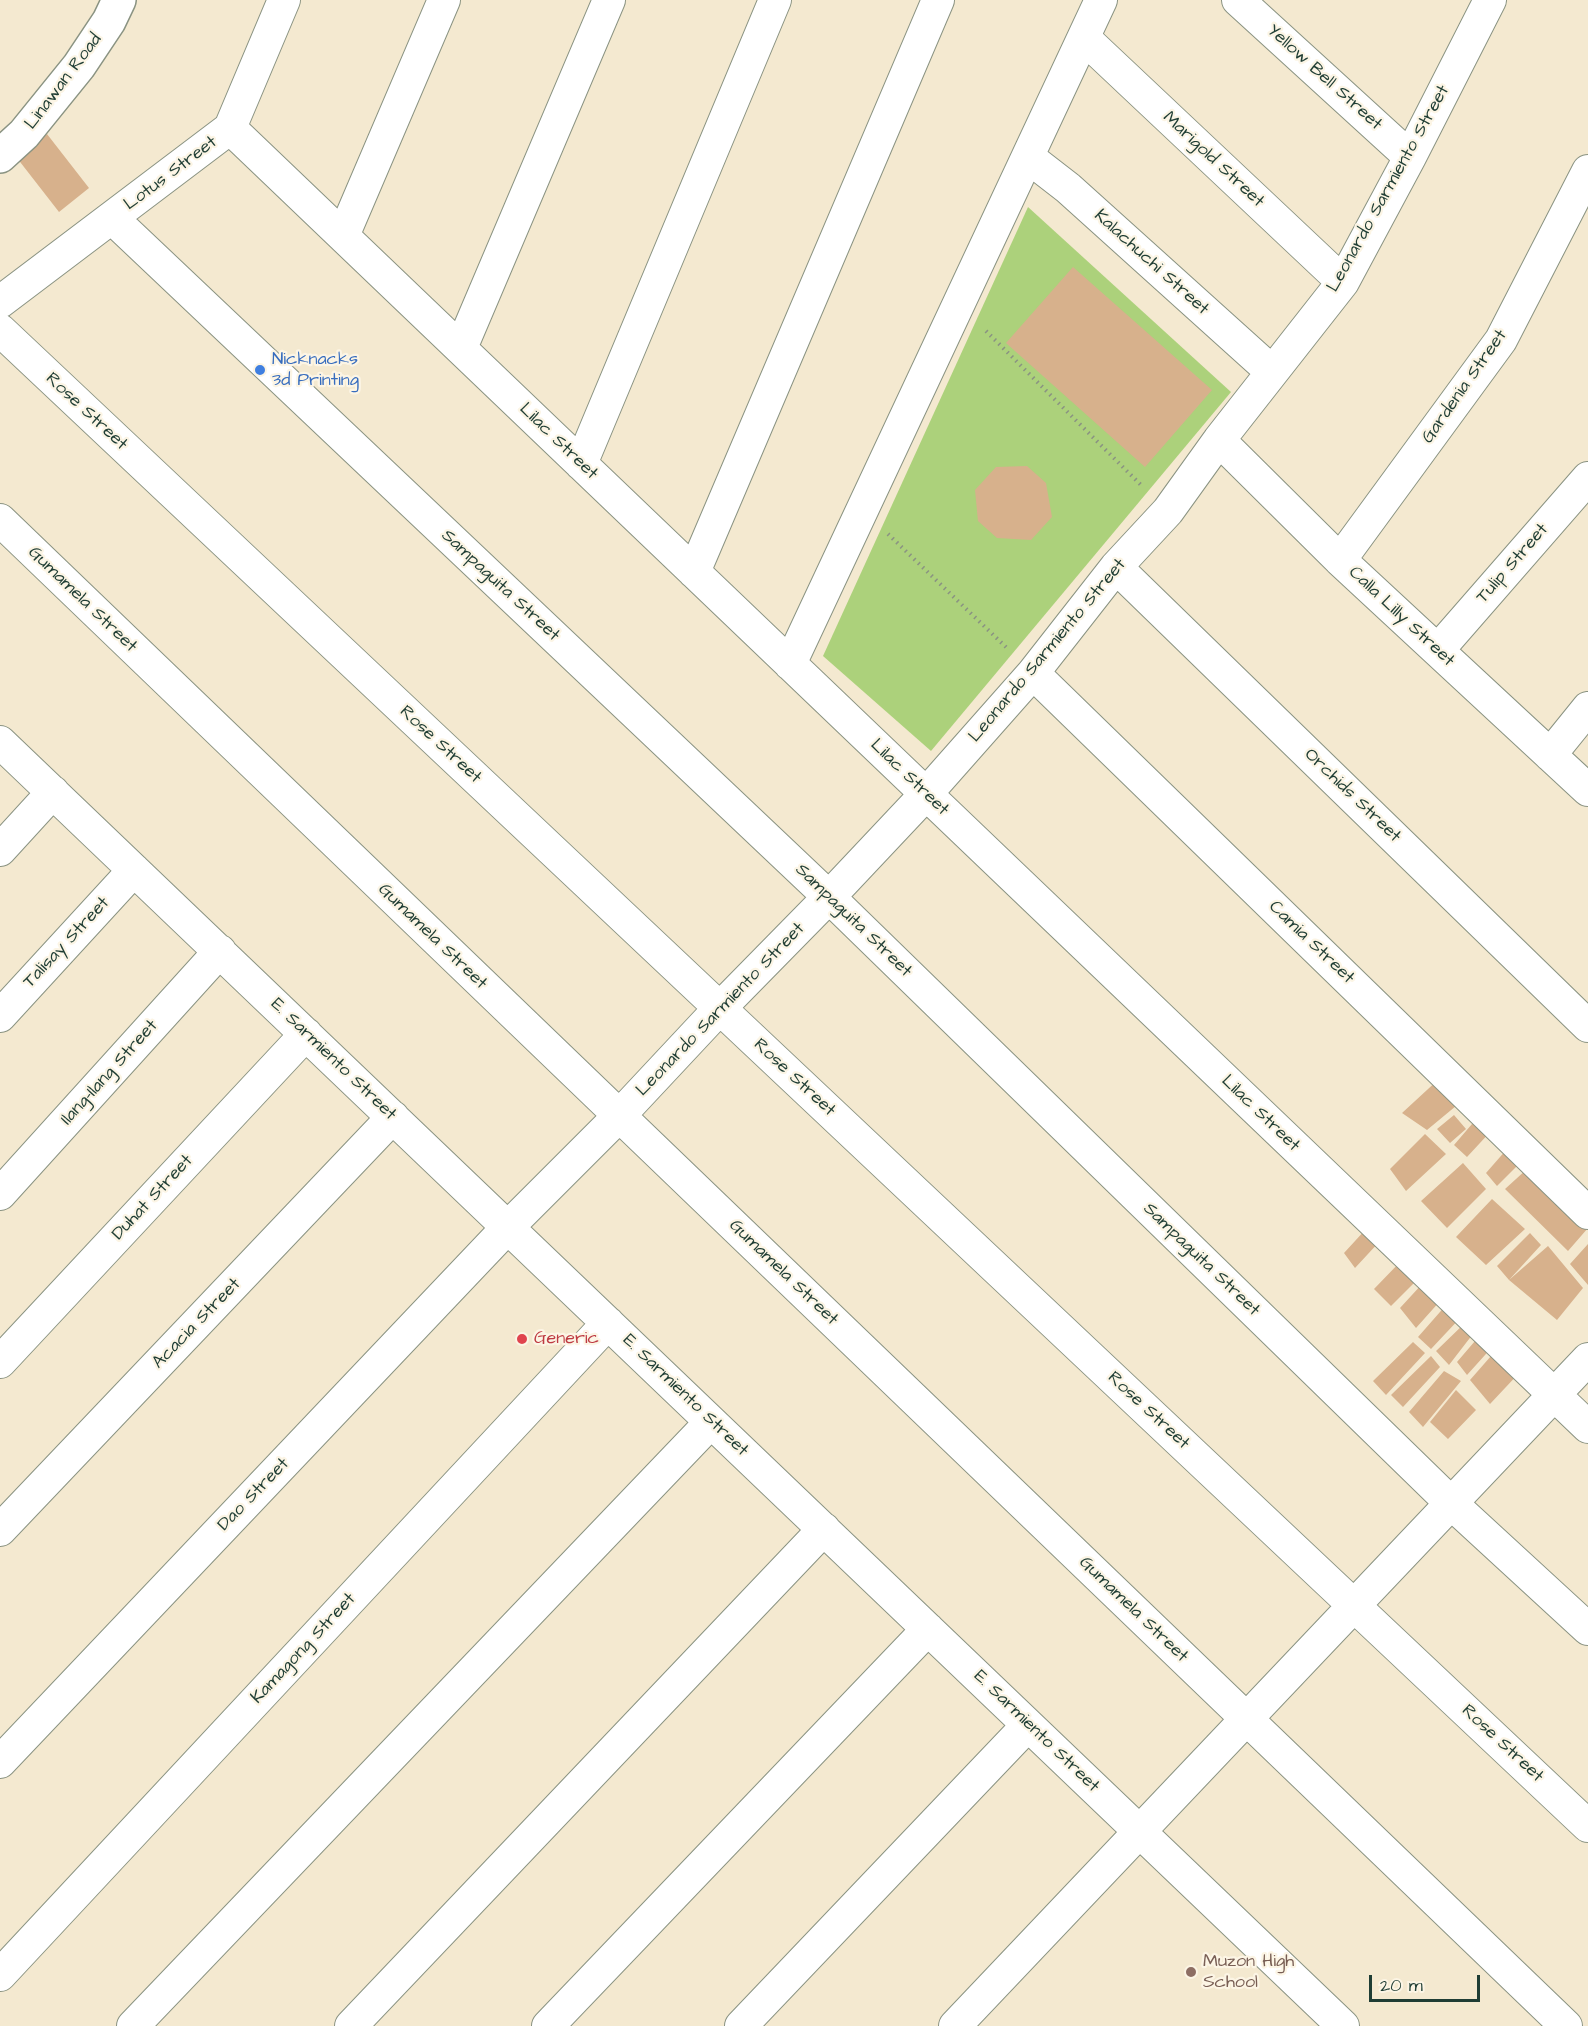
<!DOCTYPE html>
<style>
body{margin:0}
#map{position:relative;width:1588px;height:2026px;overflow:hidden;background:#f4e9d0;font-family:"Architects Daughter",sans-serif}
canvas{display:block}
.scale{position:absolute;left:1369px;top:1975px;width:111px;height:27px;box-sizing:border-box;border:3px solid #1f3d34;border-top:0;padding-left:8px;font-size:18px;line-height:21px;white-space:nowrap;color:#1f3d34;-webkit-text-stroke:4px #fcf5e5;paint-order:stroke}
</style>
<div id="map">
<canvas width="1588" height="2026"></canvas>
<div class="scale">20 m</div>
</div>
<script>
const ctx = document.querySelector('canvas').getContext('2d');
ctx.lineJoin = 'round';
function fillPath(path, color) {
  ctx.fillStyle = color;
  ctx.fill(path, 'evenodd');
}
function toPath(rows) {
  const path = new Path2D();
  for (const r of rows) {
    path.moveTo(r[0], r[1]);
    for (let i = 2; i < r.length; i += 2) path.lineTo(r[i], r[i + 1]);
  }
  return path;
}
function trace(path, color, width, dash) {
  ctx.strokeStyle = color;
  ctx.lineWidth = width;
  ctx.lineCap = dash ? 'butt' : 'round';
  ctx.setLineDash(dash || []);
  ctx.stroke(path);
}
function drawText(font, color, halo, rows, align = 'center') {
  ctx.font = font + ' "Architects Daughter",sans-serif';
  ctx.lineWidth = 4.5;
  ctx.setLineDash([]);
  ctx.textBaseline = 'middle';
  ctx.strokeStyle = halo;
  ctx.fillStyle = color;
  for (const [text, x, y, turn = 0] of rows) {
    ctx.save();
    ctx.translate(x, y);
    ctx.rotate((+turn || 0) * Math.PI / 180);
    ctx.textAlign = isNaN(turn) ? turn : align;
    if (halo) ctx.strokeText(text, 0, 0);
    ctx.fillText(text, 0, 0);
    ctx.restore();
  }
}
fillPath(toPath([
 [1028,207,1231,392,931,751,823,656]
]), '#acd17b');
fillPath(toPath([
 [47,134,89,188,59,212,17,158],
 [1073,267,1212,390,1145,467,1006,343],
 [1027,466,1046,483,1052,517,1031,540,997,538,978,521,975,490,996,467],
 [1440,1078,1462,1101,1427,1130,1402,1113],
 [1454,1115,1466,1129,1450,1143,1437,1129],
 [1478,1117,1492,1130,1467,1157,1454,1145],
 [1425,1134,1446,1154,1406,1191,1390,1169],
 [1507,1149,1523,1160,1497,1186,1486,1173],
 [1463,1163,1486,1189,1447,1228,1421,1201],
 [1527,1169,1588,1228,1568,1251,1505,1189],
 [1492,1199,1525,1229,1486,1265,1456,1237],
 [1366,1229,1380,1241,1355,1268,1344,1253],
 [1530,1233,1541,1245,1509,1280,1497,1266],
 [1588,1244,1588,1285,1570,1264],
 [1548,1246,1583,1288,1557,1320,1509,1280],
 [1402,1260,1420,1277,1391,1306,1374,1289],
 [1423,1283,1441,1300,1416,1328,1400,1308],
 [1447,1304,1462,1316,1431,1349,1418,1337],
 [1467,1321,1476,1330,1449,1365,1436,1351],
 [1481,1334,1494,1345,1467,1375,1457,1362],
 [1413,1342,1425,1353,1386,1395,1373,1381],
 [1498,1348,1521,1371,1490,1404,1470,1380],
 [1431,1356,1440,1367,1403,1407,1391,1395],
 [1444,1371,1461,1381,1423,1427,1409,1412],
 [1456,1390,1476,1410,1448,1439,1430,1422]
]), '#d7b18c');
const minor = toPath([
 [1238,0,1410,157],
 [1084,38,1343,282],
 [230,128,1588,1427],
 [1028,157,1068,188,1271,371],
 [112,218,829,897,1451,1503,1588,1629],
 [343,236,444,0],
 [0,302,230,128,284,0],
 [0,330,1588,1826],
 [461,348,609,0],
 [1219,440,1340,560,1588,790],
 [581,464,775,0],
 [0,520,1566,2026],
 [1340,560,1501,340,1588,171],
 [1116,567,1588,1026],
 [694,572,938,0],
 [1438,650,1588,478],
 [790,664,1101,0],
 [1033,673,1588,1213],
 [0,742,1343,2026],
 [1550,755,1588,708],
 [0,850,53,792],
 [0,1016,134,870],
 [0,1194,220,951],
 [0,1362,306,1034],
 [0,1530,393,1117],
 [0,1762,508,1227,619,1116,720,1008,829,897,926,794,1033,673,1116,567,1168,511,1219,440,1343,282,1410,157,1490,0],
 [0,1975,608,1323],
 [133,2026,711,1422],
 [351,2026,824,1529],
 [548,2026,928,1629],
 [741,2026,1028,1725],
 [955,2026,1588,1359]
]);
const tertiary = toPath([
 [0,156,24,134,79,66,109,21,119,0]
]);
trace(minor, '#8a9382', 34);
trace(tertiary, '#8a9382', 36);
trace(toPath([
 [986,331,1142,486],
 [888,534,1008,649]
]), '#8a9382', 4, [1.5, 4.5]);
trace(minor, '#fff', 32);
trace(tertiary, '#fff', 33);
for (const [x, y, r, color] of [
 [260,370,6,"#3f7fe0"],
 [522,1339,6,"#e0444e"],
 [1191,1972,6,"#8d6e63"]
]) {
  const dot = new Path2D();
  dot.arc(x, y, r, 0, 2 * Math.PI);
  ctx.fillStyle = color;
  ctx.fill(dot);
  trace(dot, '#fcf5e5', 2);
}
drawText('18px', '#1f3d34', '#fcf5e5', [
 ["Yellow Bell Street",1324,78,42],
 ["Linawan Road",64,82,-53],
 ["Marigold Street",1213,160,43],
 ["Lotus Street",171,174,-37],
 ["Leonardo Sarmiento Street",1389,189,-61],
 ["Kalachuchi Street",1151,263,42],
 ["Gardenia Street",1465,387,-55],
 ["Rose Street",86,412,43],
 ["Lilac Street",558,442,44],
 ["Tulip Street",1513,564,-49],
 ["Sampaguita Street",500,586,43],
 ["Gumamela Street",82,600,44],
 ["Calla Lilly Street",1401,617,43],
 ["Leonardo Sarmiento Street",1048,651,-50],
 ["Rose Street",440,745,43],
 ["Lilac Street",909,778,44],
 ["Orchids Street",1352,796,44],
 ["Sampaguita Street",853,921,44],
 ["Gumamela Street",432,937,44],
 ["Talisay Street",67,943,-47],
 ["Camia Street",1311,943,44],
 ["Leonardo Sarmiento Street",721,1010,-46],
 ["E. Sarmiento Street",333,1060,44],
 ["Ilang-Ilang Street",110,1073,-48],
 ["Rose Street",794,1078,43],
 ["Lilac Street",1260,1114,44],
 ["Duhat Street",153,1198,-47],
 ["Sampaguita Street",1201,1260,44],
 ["Gumamela Street",783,1273,44],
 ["Acacia Street",197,1324,-46],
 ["E. Sarmiento Street",685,1396,44],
 ["Rose Street",1148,1411,43],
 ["Dao Street",254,1495,-46],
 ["Gumamela Street",1133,1610,44],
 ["Kamagong Street",304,1649,-47],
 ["E. Sarmiento Street",1036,1732,44],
 ["Rose Street",1502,1744,43]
]);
drawText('18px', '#366cbe', '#fcf5e5', [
 ["Nicknacks",272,360],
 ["3d Printing",272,381]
], 'left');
drawText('18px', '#be3a42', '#fcf5e5', [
 ["Generic",534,1339]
], 'left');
drawText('18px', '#785e54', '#fcf5e5', [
 ["Muzon High",1203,1962],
 ["School",1203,1983]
], 'left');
</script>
